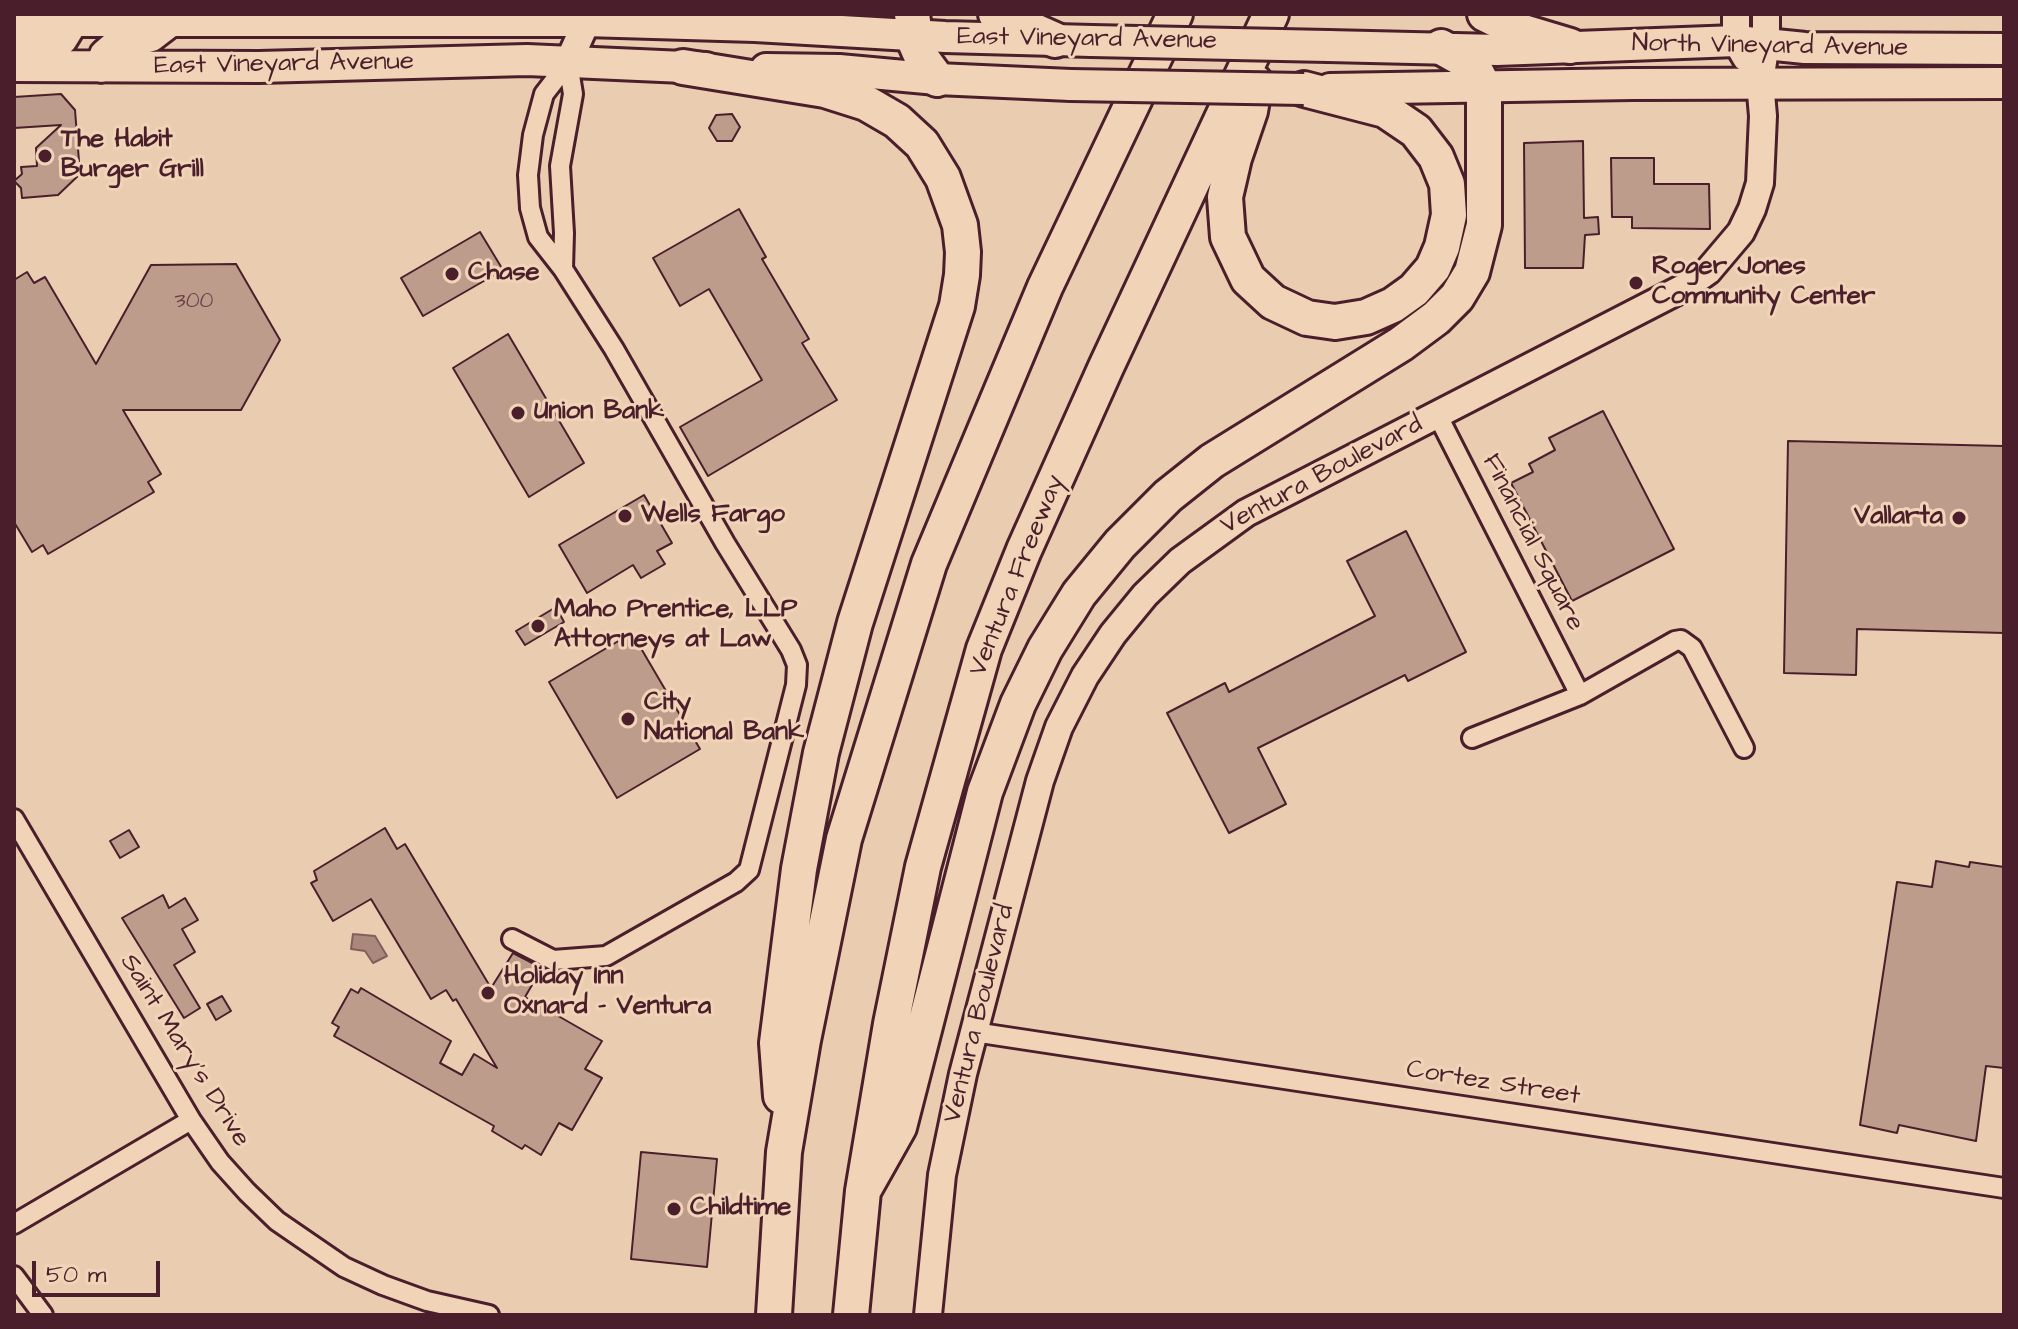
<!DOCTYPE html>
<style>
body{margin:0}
#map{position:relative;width:2018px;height:1329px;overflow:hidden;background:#eacdb1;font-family:"Architects Daughter",sans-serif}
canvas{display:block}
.frame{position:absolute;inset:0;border:16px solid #4a1f2b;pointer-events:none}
.scale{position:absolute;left:32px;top:1261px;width:128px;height:36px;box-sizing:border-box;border:4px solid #4a1f2b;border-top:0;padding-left:10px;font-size:24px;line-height:28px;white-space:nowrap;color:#4a1f2b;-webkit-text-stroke:6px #f1d4b7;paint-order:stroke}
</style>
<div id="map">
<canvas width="2018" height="1329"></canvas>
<div class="frame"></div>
<div class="scale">50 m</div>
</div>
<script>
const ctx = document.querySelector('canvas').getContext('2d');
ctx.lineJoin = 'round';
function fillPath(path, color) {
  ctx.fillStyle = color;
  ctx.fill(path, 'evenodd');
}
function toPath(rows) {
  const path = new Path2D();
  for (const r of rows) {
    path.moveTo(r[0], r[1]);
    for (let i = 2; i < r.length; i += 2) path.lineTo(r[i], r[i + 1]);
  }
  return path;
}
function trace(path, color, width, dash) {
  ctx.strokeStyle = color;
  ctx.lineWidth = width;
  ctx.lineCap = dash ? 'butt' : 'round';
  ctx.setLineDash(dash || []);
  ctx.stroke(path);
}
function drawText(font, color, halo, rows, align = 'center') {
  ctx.font = font + ' "Architects Daughter",sans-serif';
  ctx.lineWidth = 6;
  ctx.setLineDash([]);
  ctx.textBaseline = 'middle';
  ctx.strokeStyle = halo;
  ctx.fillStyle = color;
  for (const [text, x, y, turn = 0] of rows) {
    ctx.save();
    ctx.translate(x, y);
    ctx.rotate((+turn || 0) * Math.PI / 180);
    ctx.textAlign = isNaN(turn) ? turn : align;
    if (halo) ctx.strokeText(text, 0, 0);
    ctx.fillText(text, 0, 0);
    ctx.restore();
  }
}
const water = toPath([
 [353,934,375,936,387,956,373,963,365,951,351,949,353,934]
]);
fillPath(water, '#ab887c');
trace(water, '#845e5c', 2);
const building = toPath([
 [61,94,75,110,80,174,58,195,22,198,21,188,14,181,22,174,21,167,37,166,36,148,61,125,14,128,14,97,61,94],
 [732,114,740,127,732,141,717,141,709,128,716,115,732,114],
 [1583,141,1584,218,1598,217,1599,234,1585,235,1583,268,1525,268,1524,143,1583,141],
 [1611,158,1654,158,1654,184,1709,184,1710,229,1632,228,1632,217,1612,217,1611,158],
 [739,209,766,257,762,259,809,339,802,343,837,400,708,476,680,427,762,380,709,289,680,306,653,258,739,209],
 [480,232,503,270,423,316,401,278,480,232],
 [236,264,280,340,241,410,123,410,161,474,148,482,154,492,48,554,43,545,32,552,14,522,14,280,27,272,34,283,45,277,96,364,151,265,236,264],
 [508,334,584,463,529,497,453,368,508,334],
 [1603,411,1674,549,1572,601,1511,483,1533,472,1529,464,1555,450,1549,438,1603,411],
 [1788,441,2004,446,2004,633,1857,629,1856,675,1784,673,1788,441],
 [644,495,672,543,657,551,665,564,641,578,633,565,587,593,559,545,644,495],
 [1406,531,1466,652,1408,681,1405,675,1258,748,1286,804,1229,833,1167,713,1225,683,1229,692,1375,616,1347,561,1406,531],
 [556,607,564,622,525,645,516,631,556,607],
 [632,633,700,749,617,798,549,682,632,633],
 [385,828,397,849,405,844,491,988,513,953,542,968,525,997,602,1041,585,1069,602,1078,572,1130,559,1123,541,1155,525,1145,522,1149,492,1131,494,1126,334,1036,339,1027,332,1023,351,989,358,993,361,988,451,1041,440,1063,462,1075,474,1054,497,1068,456,999,453,1001,446,990,431,999,371,899,333,921,311,883,317,880,314,871,385,828],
 [129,830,139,847,120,858,110,841,129,830],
 [1936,861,1969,867,1970,862,2004,867,2004,1068,1986,1066,1976,1141,1899,1125,1897,1133,1860,1125,1897,882,1932,887,1936,861],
 [163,895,169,908,185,898,198,920,182,929,195,952,174,965,200,1008,184,1018,122,918,163,895],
 [222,996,231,1011,216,1020,207,1004,222,996],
 [641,1152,717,1159,707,1267,631,1259,641,1152]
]);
fillPath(building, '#be9c8c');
trace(building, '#4a1f2b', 2);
const street = toPath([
 [563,269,564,233,560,166,573,94,568,63],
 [1437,414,1580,695],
 [1472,738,1580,695,1675,641,1681,640,1692,648,1744,748],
 [14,819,191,1120,220,1162,247,1192,277,1221,344,1267,383,1285,427,1301,489,1315],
 [512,939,553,960,606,956,736,882,749,870,796,685,797,665,791,650,725,543,614,349,563,269,538,237,530,208,528,175,533,135,544,94,568,63],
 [974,1032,2004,1188],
 [14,1224,191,1120],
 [14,1276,43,1315]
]);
const secondary = toPath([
 [1736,14,1736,41,1746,58],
 [568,63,590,14],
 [928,1315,942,1175,963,1074,1040,781,1059,727,1085,676,1113,634,1145,595,1180,561,1246,513,1687,286,1708,271,1741,232,1752,209,1760,183,1763,116,1760,82,1766,42,1766,14]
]);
const primary = toPath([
 [14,21,585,21,755,26,945,37,1092,41],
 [1328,46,1497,50,1736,41,1805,48,2004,49],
 [14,57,23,43,53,42,62,39,73,21],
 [14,66,259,67,527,60,706,68],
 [101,67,105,55,119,43,151,36,168,23],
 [766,69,839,70,937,79,1071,85],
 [1330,89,1632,84,2004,83]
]);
const highway = toPath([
 [912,14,916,44,923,60,937,79],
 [996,14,1055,40],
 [1485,14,1520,31,1570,46],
 [683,67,825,90,866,103,897,121,922,144,943,178,960,225,963,252,962,275,957,306,855,623,821,753,799,869,777,1043,781,1096],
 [1255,82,1250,111,1234,158,1225,197,1228,237,1248,279,1273,302,1307,318,1335,322,1366,317,1393,305,1414,290,1433,268,1442,247,1449,215,1447,184,1436,157,1416,131,1385,110,1304,89],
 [863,1191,899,1127,985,792,1018,704,1045,649,1079,594,1120,544,1168,496,1212,461,1401,344,1436,318,1457,297,1472,272,1484,225,1484,87,1475,70,1466,61,1441,47],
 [774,1315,784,1152,803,1040,844,839,929,564,1045,287,1175,14],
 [851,1315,863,1191,891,1024,923,867,984,649,1024,550,1106,367,1271,14]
]);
trace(street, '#4a1f2b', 24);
trace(secondary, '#4a1f2b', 32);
trace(primary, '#4a1f2b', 36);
trace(highway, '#4a1f2b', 40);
trace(street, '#f1d4b7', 18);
trace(secondary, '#f1d4b7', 26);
trace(primary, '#f1d4b7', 30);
trace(highway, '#f1d4b7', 34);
const primaryBridge = toPath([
 [1092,41,1328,46],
 [1071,85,1304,89]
]);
trace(primaryBridge, '#4a1f2b', 36, []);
trace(primaryBridge, '#f1d4b7', 30);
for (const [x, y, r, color] of [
 [45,156,8,"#4a1f2b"],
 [452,274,8,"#4a1f2b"],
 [1636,283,8,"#4a1f2b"],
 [518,413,8,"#4a1f2b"],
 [625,516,8,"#4a1f2b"],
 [1959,518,8,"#4a1f2b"],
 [538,626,8,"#4a1f2b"],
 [628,719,8,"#4a1f2b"],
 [488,993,8,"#4a1f2b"],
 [674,1209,8,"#4a1f2b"]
]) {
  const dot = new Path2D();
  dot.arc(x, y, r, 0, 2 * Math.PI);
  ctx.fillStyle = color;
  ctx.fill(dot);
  trace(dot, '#f1d4b7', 3);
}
drawText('22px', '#673e43', null, [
 ["300",194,302]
]);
drawText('26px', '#4a1f2b', '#f1d4b7', [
 ["East Vineyard Avenue",1087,40,1],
 ["North Vineyard Avenue",1770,47,1],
 ["East Vineyard Avenue",284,65,-1],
 ["Ventura Boulevard",1322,476,-28],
 ["Financial Square",1532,543,63],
 ["Ventura Freeway",1018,576,-68],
 ["Ventura Boulevard",980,1014,-76],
 ["Saint Mary's Drive",184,1051,58],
 ["Cortez Street",1493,1084,9]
]);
drawText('bold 26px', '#4a1f2b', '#f1d4b7', [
 ["The Habit",61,141],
 ["Burger Grill",61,171],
 ["Roger Jones",1652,268],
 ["Community Center",1652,298],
 ["Chase",468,274],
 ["Union Bank",534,413],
 ["Wells Fargo",641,516],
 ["Vallarta",1943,518,"right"],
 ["Maho Prentice, LLP",554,611],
 ["Attorneys at Law",554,641],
 ["City",644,704],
 ["National Bank",644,734],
 ["Holiday Inn",504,978],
 ["Oxnard - Ventura",504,1008],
 ["Childtime",690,1209]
], 'left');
</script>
